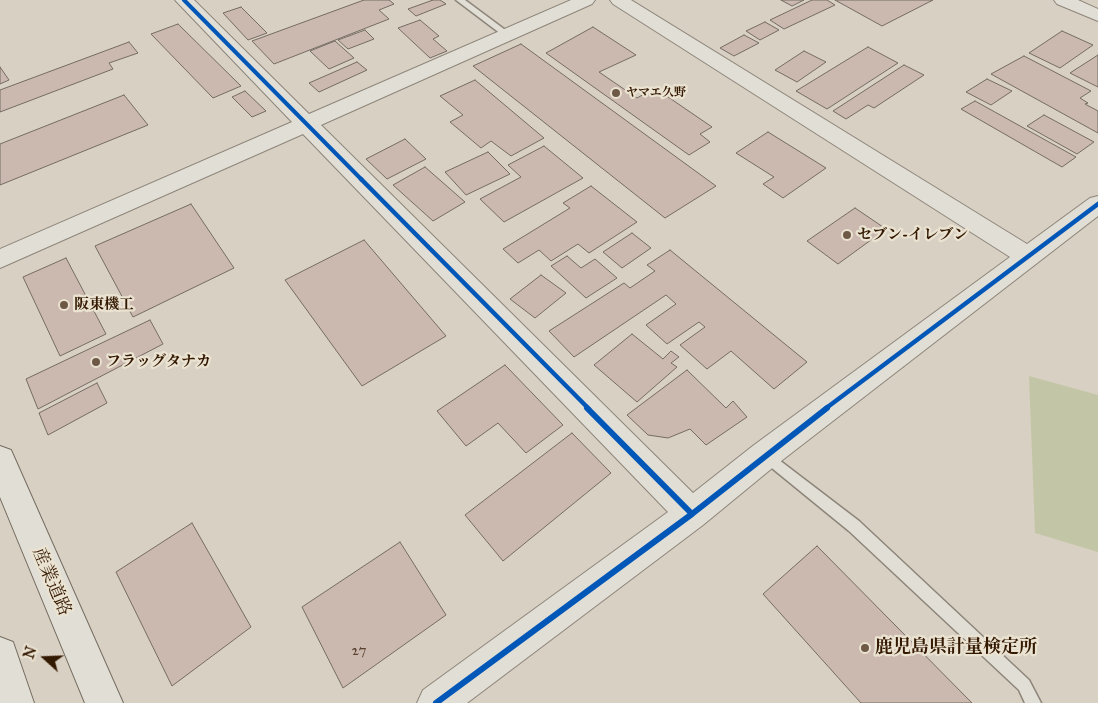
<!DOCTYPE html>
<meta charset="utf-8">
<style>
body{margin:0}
#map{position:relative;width:1098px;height:703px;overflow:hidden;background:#d8d0c2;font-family:"IM FELL Great Primer",serif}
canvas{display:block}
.north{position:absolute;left:20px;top:633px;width:50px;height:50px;-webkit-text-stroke:4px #ebe3d2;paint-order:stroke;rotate:290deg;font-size:14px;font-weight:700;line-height:20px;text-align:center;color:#341902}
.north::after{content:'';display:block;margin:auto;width:18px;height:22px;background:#341902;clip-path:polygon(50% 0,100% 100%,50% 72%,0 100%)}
</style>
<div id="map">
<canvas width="1098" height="703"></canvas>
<div class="north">N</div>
</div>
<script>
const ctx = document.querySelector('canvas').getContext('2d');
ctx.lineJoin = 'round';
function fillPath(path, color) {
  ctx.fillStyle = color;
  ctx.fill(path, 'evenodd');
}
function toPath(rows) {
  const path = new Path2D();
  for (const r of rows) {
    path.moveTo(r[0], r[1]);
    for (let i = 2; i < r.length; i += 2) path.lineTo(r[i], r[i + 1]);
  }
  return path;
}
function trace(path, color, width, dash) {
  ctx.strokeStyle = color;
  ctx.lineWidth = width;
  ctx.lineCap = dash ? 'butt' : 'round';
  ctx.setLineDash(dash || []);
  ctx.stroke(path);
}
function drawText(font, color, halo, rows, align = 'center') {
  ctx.font = font + ' "IM FELL Great Primer","Noto Serif JP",serif';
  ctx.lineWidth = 4.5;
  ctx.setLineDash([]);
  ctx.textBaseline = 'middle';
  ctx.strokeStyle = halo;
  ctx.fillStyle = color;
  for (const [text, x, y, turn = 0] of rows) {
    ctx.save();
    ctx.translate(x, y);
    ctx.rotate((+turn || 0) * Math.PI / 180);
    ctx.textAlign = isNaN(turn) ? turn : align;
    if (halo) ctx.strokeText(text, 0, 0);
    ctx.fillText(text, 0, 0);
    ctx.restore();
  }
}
fillPath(toPath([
 [1029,376,1098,395,1098,552,1035,533]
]), '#c3c6a6');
const building = toPath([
 [364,0,389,0,394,4,379,10,389,19,274,64,252,41,364,0],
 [433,0,440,0,446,4,416,16,408,9,433,0],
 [781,0,804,0,792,6,781,0],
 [812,0,827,0,835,5,784,29,770,20,812,0],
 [835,0,933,0,882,26,835,0],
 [241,7,267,33,248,40,223,13,241,7],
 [420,20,439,36,433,39,447,51,430,58,398,28,420,20],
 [765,22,779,30,760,40,746,31,765,22],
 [178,24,241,86,213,98,151,34,178,24],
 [593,27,636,55,599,72,637,98,655,88,712,127,700,134,710,142,689,155,546,53,593,27],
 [365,30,374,39,348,49,338,40,365,30],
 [1062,31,1093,45,1060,68,1029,53,1062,31],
 [744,35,759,43,734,56,720,48,744,35],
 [335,41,354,58,329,69,310,51,335,41],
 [129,42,138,53,109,63,113,69,0,112,0,90,129,42],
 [521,44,716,186,665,218,473,66,521,44],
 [868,47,898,63,827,109,796,91,868,47],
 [804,51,826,62,797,82,775,70,804,51],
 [1098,55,1098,87,1070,73,1098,55],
 [1024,56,1091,91,1080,98,1088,103,1085,104,1098,111,1098,133,991,74,1024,56],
 [357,62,367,70,319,92,309,83,357,62],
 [904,65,924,75,874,108,868,105,846,119,833,111,904,65],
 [0,67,9,80,0,84,0,67],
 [987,79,1012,91,991,105,966,92,987,79],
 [475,80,544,138,511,156,491,141,481,148,450,122,463,115,440,96,475,80],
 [245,91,266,111,252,117,232,97,245,91],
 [124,95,148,125,0,185,0,144,124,95],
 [975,101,1076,157,1062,167,961,109,975,101],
 [1044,115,1094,142,1077,154,1027,126,1044,115],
 [768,132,826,168,783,198,763,184,774,177,736,153,768,132],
 [405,139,426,159,387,179,366,159,405,139],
 [544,146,583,178,504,222,480,199,521,177,508,165,544,146],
 [488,152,510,174,466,195,445,172,488,152],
 [425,167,465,202,433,221,393,185,425,167],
 [591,186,637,222,589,253,578,244,551,261,539,250,518,263,503,249,570,208,563,203,591,186],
 [191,204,234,268,133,317,95,246,191,204],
 [855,208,886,229,838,264,807,241,855,208],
 [632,233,651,248,622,268,603,252,632,233],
 [364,240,446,336,362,386,285,280,364,240],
 [670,250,807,362,774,389,731,351,707,369,680,345,705,327,699,322,667,344,646,325,676,304,666,295,574,357,549,331,624,283,630,288,655,271,647,265,670,250],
 [567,256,581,268,595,259,617,278,586,298,551,266,567,256],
 [66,258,106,334,60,356,23,277,66,258],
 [541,275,566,293,535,318,510,299,541,275],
 [150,320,163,344,38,409,26,379,150,320],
 [632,334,663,359,671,351,679,357,671,363,677,367,637,402,594,365,632,334],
 [505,365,563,425,526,453,498,423,466,446,437,411,505,365],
 [687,370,726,408,733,401,747,417,706,445,690,429,668,438,648,435,627,415,687,370],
 [97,383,107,403,48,435,39,413,97,383],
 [572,433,611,473,503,561,465,515,572,433],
 [192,523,251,627,172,686,116,572,192,523],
 [400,542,446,615,343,688,302,607,400,542],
 [817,546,972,703,861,703,763,594,817,546]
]);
fillPath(building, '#cbb9b0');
trace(building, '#756c61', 1);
const service = toPath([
 [456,0,465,0,512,35,505,37,456,0],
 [766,450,859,521,1029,680,1041,703,1025,703,1019,690,849,531,762,460,760,456,762,452,766,450]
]);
const tertiary = toPath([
 [175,0,194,0,309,114,571,0,595,0,592,4,321,125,693,493,754,445,1010,257,613,4,610,0,631,0,1027,244,1090,198,1098,196,1098,216,776,465,703,525,467,703,417,703,423,690,668,512,303,134,0,268,0,249,292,122,175,0],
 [1054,0,1078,0,1098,9,1098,21,1057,4,1054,0]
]);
const secondary = toPath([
 [0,446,11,450,123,703,85,703,0,497,0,446],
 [0,637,13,642,34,703,0,703,0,637]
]);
trace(service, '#8d857a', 3);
trace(tertiary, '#8d857a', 2);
trace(secondary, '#756c61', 2);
fillPath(service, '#e1ded6');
fillPath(tertiary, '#e1ded6');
fillPath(secondary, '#e1ded6');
trace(toPath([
 [184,0,362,180]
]), '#0057b8', 4);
trace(toPath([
 [361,179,589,409],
 [825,409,1098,204]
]), '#0057b8', 4.5);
trace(toPath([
 [587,408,692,514],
 [436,703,692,514,827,408]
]), '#0057b8', 6);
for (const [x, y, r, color] of [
 [616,93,5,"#6d5945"],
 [847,235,5,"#6d5945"],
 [64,305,5,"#6d5945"],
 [96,362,5,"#6d5945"],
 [865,648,5,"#6d5945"]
]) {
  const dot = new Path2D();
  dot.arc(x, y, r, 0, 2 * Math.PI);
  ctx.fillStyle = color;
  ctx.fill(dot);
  trace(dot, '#ebe3d2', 2);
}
drawText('bold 12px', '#341902', '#ebe3d2', [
 ["ヤマエ久野",626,93]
], 'left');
drawText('bold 15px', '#341902', '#ebe3d2', [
 ["セブン-イレブン",857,235],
 ["阪東機工",74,305],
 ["フラッグタナカ",106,362]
], 'left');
drawText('15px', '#5a412e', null, [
 ["27",359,651]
]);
drawText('18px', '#341902', '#ebe3d2', [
 ["産業道路",51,582,67]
]);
drawText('bold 18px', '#341902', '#ebe3d2', [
 ["鹿児島県計量検定所",875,648]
], 'left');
</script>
